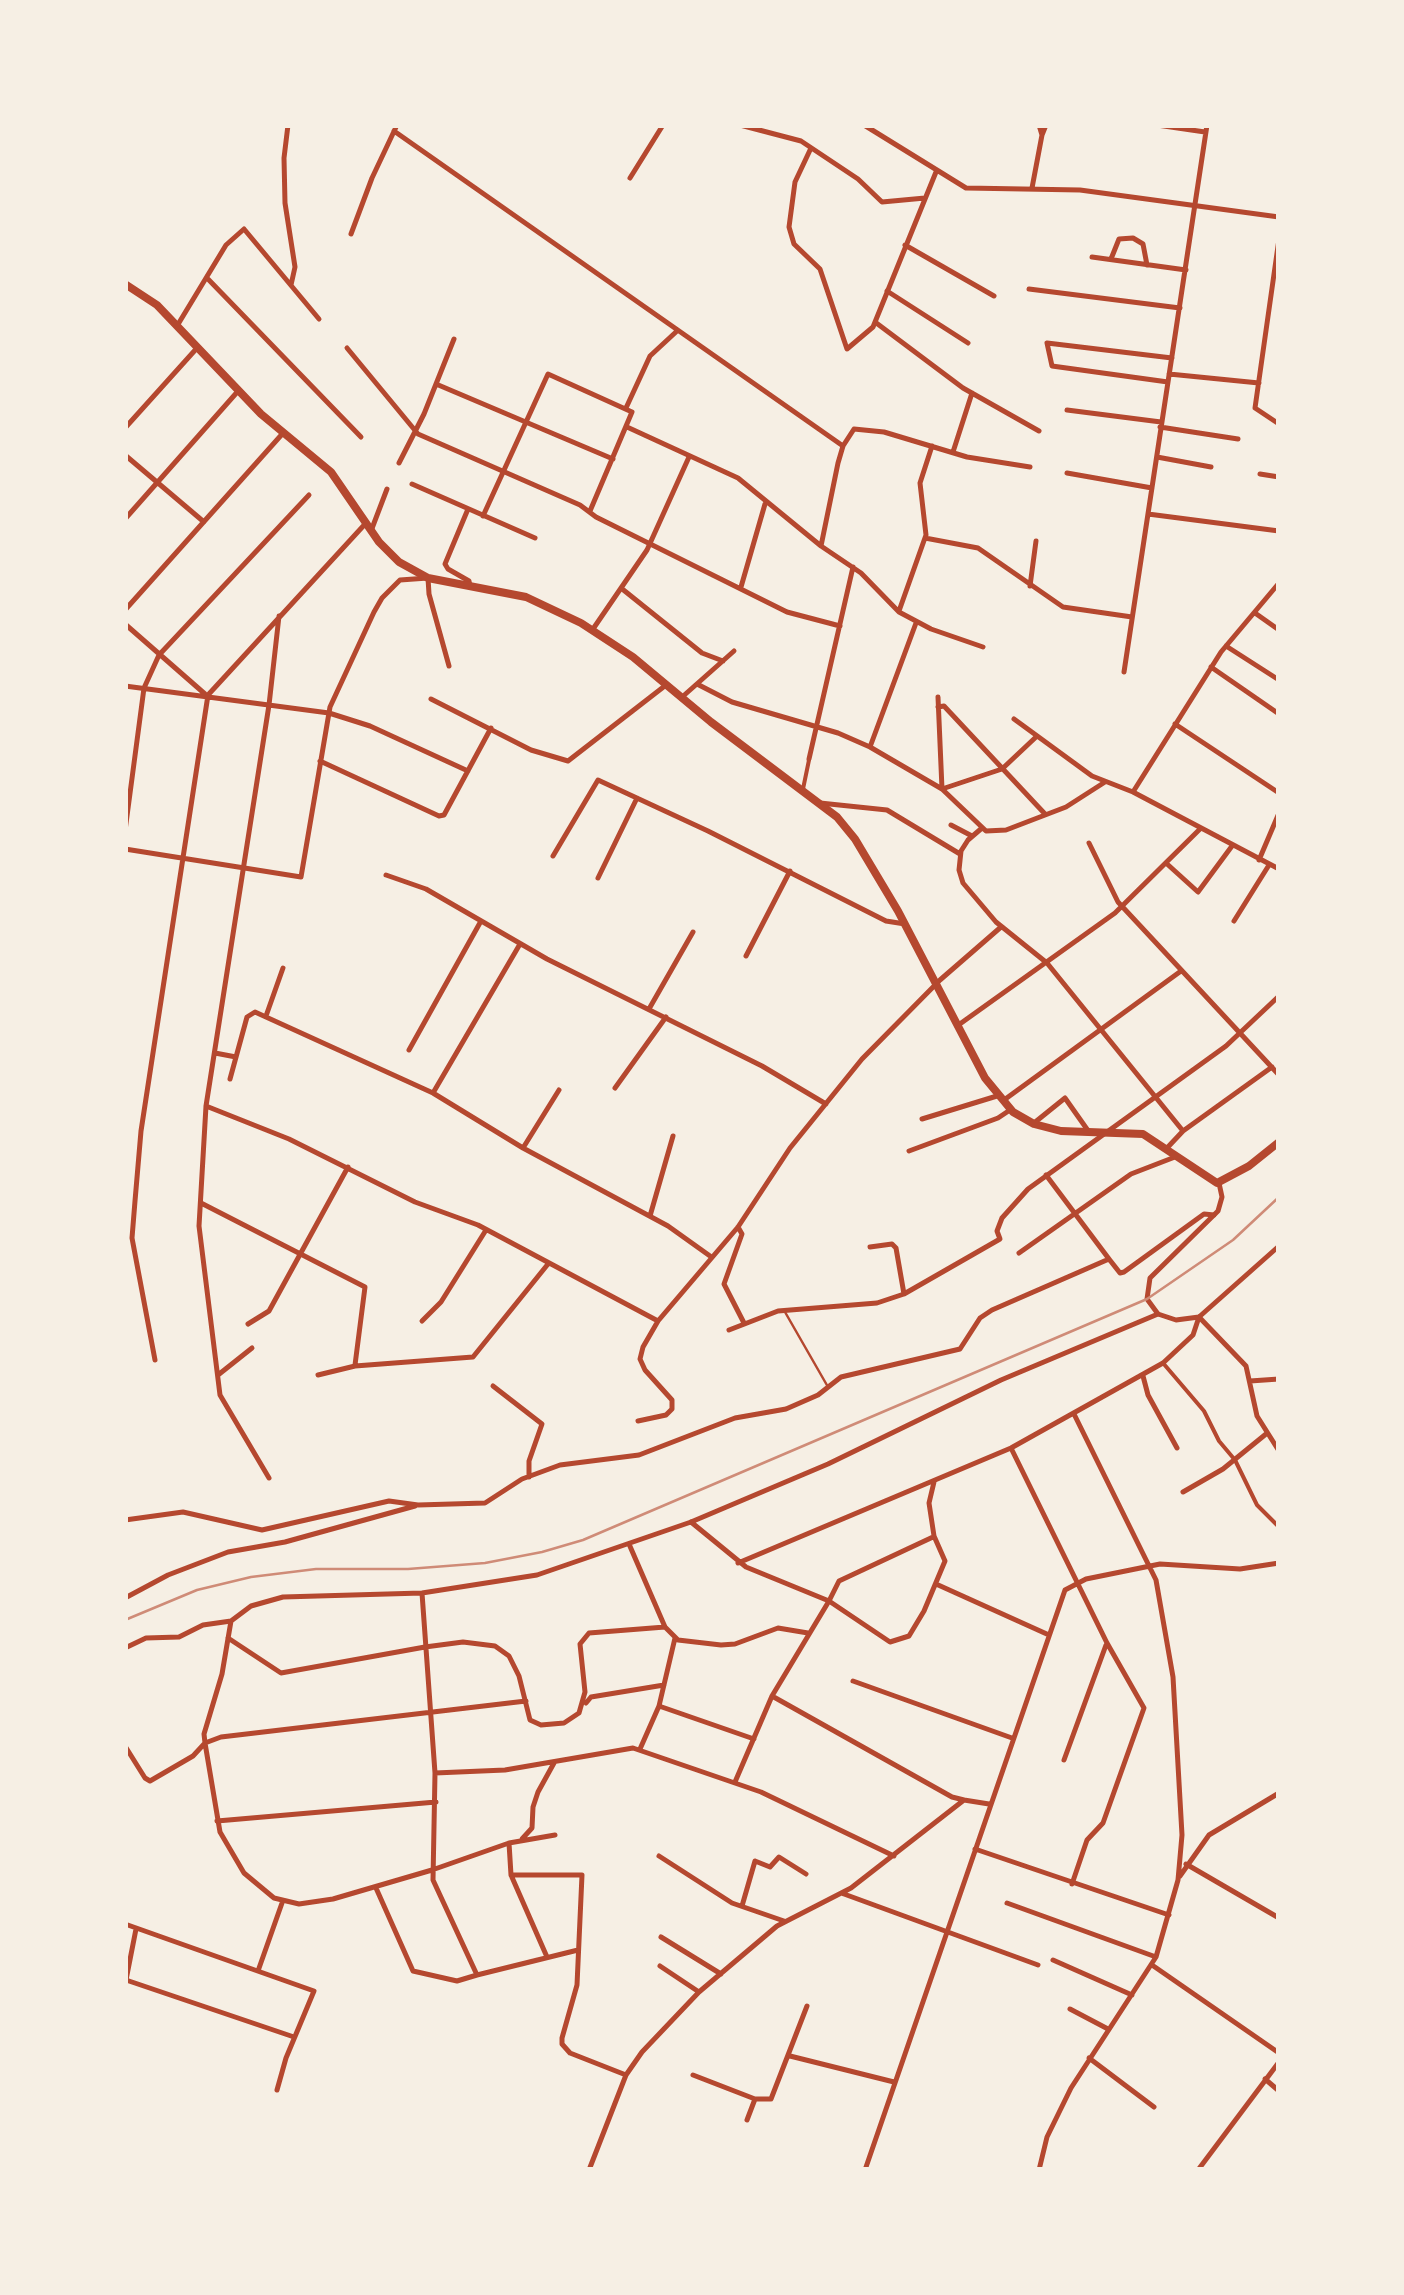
<!DOCTYPE html>
<style>
body{margin:0}
#map{position:relative;width:1404px;height:2295px;overflow:hidden;background:#f6efe4;font-family:"Noto Sans",sans-serif}
canvas{display:block}
.frame{position:absolute;inset:0;border:128px solid #f6efe4;pointer-events:none}
</style>
<div id="map">
<canvas width="1404" height="2295"></canvas>
<div class="frame"></div>
</div>
<script>
const ctx = document.querySelector('canvas').getContext('2d');
ctx.lineJoin = 'round';
function toPath(rows) {
  const path = new Path2D();
  for (const r of rows) {
    path.moveTo(r[0], r[1]);
    for (let i = 2; i < r.length; i += 2) path.lineTo(r[i], r[i + 1]);
  }
  return path;
}
function trace(path, color, width, dash) {
  ctx.strokeStyle = color;
  ctx.lineWidth = width;
  ctx.lineCap = dash ? 'butt' : 'round';
  ctx.setLineDash(dash || []);
  ctx.stroke(path);
}
trace(toPath([
 [785,1312,828,1387]
]), '#b5482f', 2.5);
trace(toPath([
 [803,789,809,760],
 [1163,1363,1204,1411,1219,1441,1235,1460,1257,1505,1279,1527]
]), '#b5482f', 4);
trace(toPath([
 [288,125,284,158,285,203,295,267,291,285],
 [740,125,801,141,858,179,882,202,925,198],
 [864,125,966,188,1080,190,1279,217],
 [1157,125,1205,132],
 [394,131,843,446],
 [1042,135,1046,125],
 [811,148,795,182,789,227,794,244,820,269,847,349,873,327,936,172],
 [630,178,663,125],
 [1032,188,1042,135,1039,125],
 [351,234,372,178,397,125],
 [1279,239,1255,408,1279,424],
 [905,245,994,296],
 [1092,257,1186,270],
 [1111,259,1119,239,1133,238,1143,244,1147,265],
 [207,278,361,437],
 [1029,289,1180,308],
 [887,291,968,343],
 [875,322,963,388,1039,431],
 [177,326,226,245,244,229,319,319],
 [347,348,418,434,580,505,596,517,787,612,840,626],
 [1169,374,1259,383],
 [1168,382,1052,366,1047,343,1172,358],
 [436,384,613,459],
 [626,408,650,356,677,331],
 [1067,410,1161,422],
 [627,427,738,478,821,546,861,573,899,612,931,629,983,647],
 [1160,427,1238,439],
 [125,428,197,348],
 [953,452,972,393],
 [125,455,204,522],
 [1157,457,1211,467],
 [399,463,424,414,454,339],
 [1067,473,1152,488],
 [1260,474,1279,477],
 [412,484,535,538],
 [468,509,445,564,448,569,469,581,470,586],
 [1148,514,1279,531],
 [483,516,548,374,632,412,590,511],
 [125,519,239,390],
 [371,531,387,489],
 [925,538,978,548,1063,607,1132,617],
 [821,546,838,463,843,446,854,429,884,432,967,457,1030,467],
 [1030,586,1036,541],
 [741,587,765,504],
 [621,588,702,653,723,661],
 [125,610,284,432],
 [899,611,926,535,920,483,932,446],
 [1255,613,1279,630],
 [125,624,205,694],
 [593,629,647,550,689,457],
 [1226,646,1279,680],
 [1211,667,1279,714],
 [1124,672,1207,125],
 [697,684,732,702,838,733,870,747,942,789,986,831,1006,830,1066,807,1105,782],
 [125,686,329,713,370,726,468,771],
 [938,697,942,789,1002,769,1036,737],
 [681,698,734,651],
 [431,699,531,750,568,761,666,685],
 [938,707,944,706,1045,814],
 [1014,719,1092,776,1133,792,1279,869],
 [1175,724,1279,793],
 [870,747,916,623],
 [809,759,853,567],
 [320,761,439,816,444,815,491,728],
 [1133,792,1221,652,1279,583],
 [820,803,887,810,960,854],
 [951,825,972,836],
 [982,828,968,840,961,851,959,870,963,883,996,922,1047,963,1183,1131,1167,1148],
 [125,831,144,688,159,655,309,495],
 [1089,843,1118,902,1279,1075],
 [125,849,301,877,330,707,374,612,382,598,400,580,428,578,429,594,449,666],
 [553,856,598,780,708,831,886,921,905,924],
 [1259,860,1279,813],
 [1166,863,1198,892,1232,846],
 [386,875,426,889,547,959,762,1066,826,1104],
 [598,878,637,798],
 [1234,921,1269,865],
 [746,956,790,871],
 [649,1009,693,932],
 [266,1016,283,968],
 [957,1026,1115,913,1201,828],
 [409,1050,481,921],
 [215,1053,236,1057],
 [230,1079,247,1017,255,1012,433,1093,523,1148,668,1226,710,1256],
 [615,1088,666,1017],
 [433,1093,520,944],
 [1004,1100,1181,971],
 [206,1106,289,1139,415,1202,478,1225,658,1321],
 [922,1119,997,1096],
 [1034,1123,1065,1098,1089,1132],
 [1183,1131,1272,1067],
 [523,1148,559,1090],
 [909,1151,998,1118,1010,1110],
 [1046,1175,1109,1259],
 [201,1203,365,1287,355,1365],
 [650,1216,673,1136],
 [738,1227,742,1234,724,1284,744,1323],
 [870,1247,892,1244,896,1248,904,1294],
 [1019,1253,1131,1174,1175,1157],
 [1199,1317,1246,1366,1257,1416,1279,1451],
 [422,1321,441,1302,486,1230],
 [248,1324,269,1311,348,1167],
 [729,1330,778,1311,877,1303,904,1294,1000,1239,997,1231,1002,1218,1028,1189,1226,1046,1279,996],
 [155,1360,132,1238,135,1201,141,1131,208,695,366,523],
 [218,1375,252,1348],
 [318,1375,355,1366,473,1357,548,1264],
 [1143,1376,1148,1395,1177,1448],
 [1250,1381,1279,1379],
 [493,1386,542,1424,529,1461,529,1477],
 [638,1421,666,1415,672,1409,672,1400,645,1370,640,1359,643,1347,658,1321,738,1227,790,1148,862,1059,940,980,1001,927],
 [1011,1448,1107,1643,1144,1708,1103,1823,1087,1840,1072,1884],
 [269,1478,220,1395,199,1226,206,1106,269,705,279,616],
 [1183,1492,1223,1469,1266,1434],
 [125,1520,183,1512,262,1530,389,1501,418,1505,485,1503,522,1479,560,1465,639,1455,735,1418,786,1409,818,1395,841,1377,960,1349,980,1318,992,1310,1109,1259,1120,1273,1124,1272,1204,1214,1214,1215],
 [691,1522,746,1567,829,1601,839,1581,933,1537],
 [629,1544,665,1627],
 [738,1563,1011,1448,1163,1363,1193,1335,1199,1317],
 [936,1584,1049,1635],
 [422,1593,435,1773,433,1880,477,1975,578,1950],
 [125,1598,168,1575,228,1552,285,1542,415,1506],
 [231,1621,222,1674,204,1734,205,1743,220,1832,244,1873,274,1898,299,1904,333,1899,432,1870,509,1843,555,1835],
 [228,1638,281,1673,425,1647,463,1642,495,1646,509,1656,519,1676,530,1720,541,1725,564,1723,579,1713,585,1692,580,1644,589,1633,665,1627,678,1640,721,1645,735,1644,778,1628,808,1633],
 [125,1648,146,1638,179,1637,203,1625,231,1621,251,1606,283,1597,422,1593,537,1575,691,1522,828,1464,1001,1380,1158,1314],
 [853,1681,1012,1738],
 [772,1696,952,1797,964,1800],
 [586,1703,591,1697,664,1685],
 [659,1706,754,1739],
 [125,1746,145,1778,150,1781,193,1756,205,1743,221,1737,526,1701],
 [640,1749,659,1706,675,1638],
 [1064,1760,1106,1645],
 [435,1773,505,1770,633,1748,761,1792,894,1856],
 [735,1782,772,1696,829,1601,890,1642,909,1636,924,1611,945,1561,934,1536,929,1503,934,1482],
 [217,1821,436,1802],
 [522,1839,532,1828,533,1807,538,1792,554,1763],
 [509,1843,511,1875,547,1957],
 [975,1849,1169,1915],
 [659,1856,732,1903,784,1921],
 [1186,1864,1279,1918],
 [511,1875,582,1875,577,1985,562,2038,562,2044,570,2053,626,2075,642,2052,699,1992],
 [1180,1876,1209,1835,1279,1793],
 [376,1888,413,1971,457,1981,477,1975],
 [844,1894,1038,1965],
 [1007,1903,1156,1957],
 [742,1906,755,1861,770,1867,779,1857,806,1874],
 [125,1924,314,1991,286,2058,277,2090],
 [136,1929,126,1980,294,2037],
 [661,1937,721,1974],
 [1053,1960,1132,1995],
 [1152,1965,1279,2053],
 [660,1966,699,1992,777,1926,851,1888,964,1800,989,1804],
 [258,1971,282,1903],
 [1070,2009,1108,2029],
 [790,2056,894,2082],
 [1089,2058,1154,2107],
 [693,2075,755,2099,771,2099,807,2006],
 [1265,2079,1279,2091],
 [747,2120,755,2099],
 [589,2170,626,2075],
 [865,2170,1065,1590,1086,1579,1160,1564,1240,1569,1279,1563],
 [1039,2170,1047,2137,1071,2088,1156,1957,1178,1880,1182,1835,1173,1677,1156,1580,1074,1414],
 [1198,2170,1279,2062]
]), '#b5482f', 5);
trace(toPath([
 [1219,1183,1222,1197,1218,1211,1150,1278,1147,1299,1158,1314,1176,1320,1199,1317,1279,1246]
]), '#b5482f', 5);
trace(toPath([
 [125,284,157,305,261,414,331,472,379,542,399,562,428,578,526,597,581,623,633,657,711,722,837,817,855,839,898,911,985,1078,1013,1112,1034,1124,1061,1131,1143,1134,1217,1183,1249,1166,1279,1142]
]), '#b5482f', 8);
trace(toPath([
 [125,1620,197,1590,251,1577,316,1569,408,1569,485,1563,542,1552,583,1540,1147,1299,1233,1240,1279,1197]
]), '#cf8b77', 2.5);
</script>
